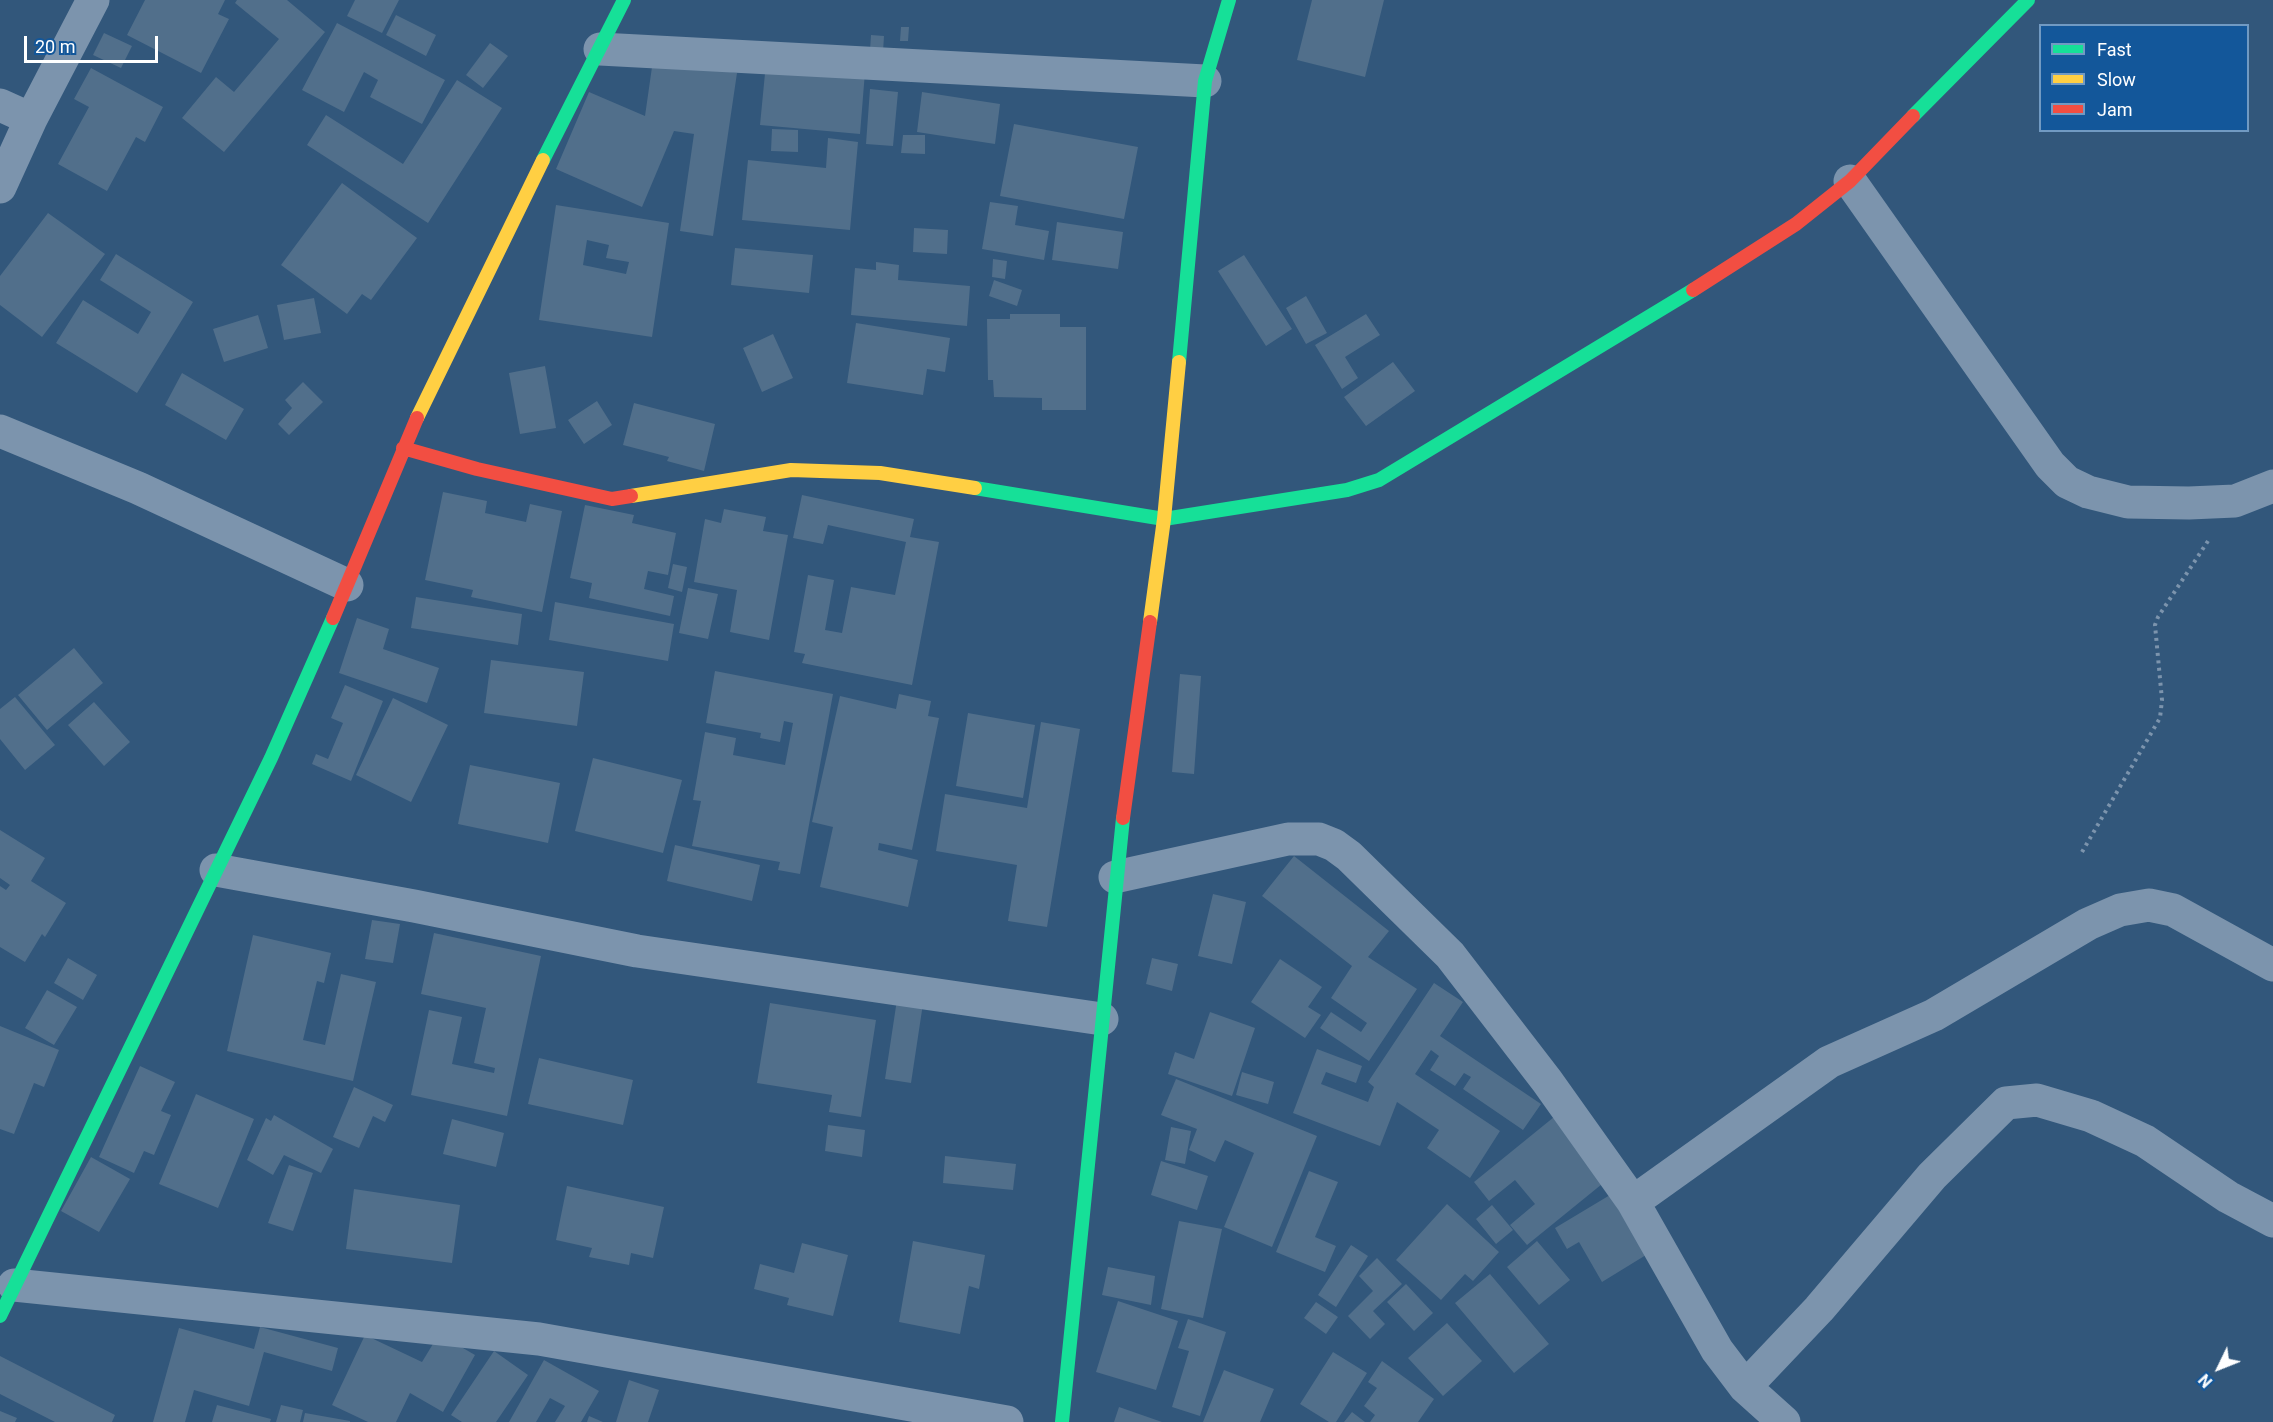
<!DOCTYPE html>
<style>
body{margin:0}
#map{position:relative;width:2273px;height:1422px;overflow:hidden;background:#32577b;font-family:Roboto,sans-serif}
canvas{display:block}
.legend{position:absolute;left:2039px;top:24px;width:210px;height:108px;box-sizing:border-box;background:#13579a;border:2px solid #719ac2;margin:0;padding:8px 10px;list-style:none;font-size:18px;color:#fff}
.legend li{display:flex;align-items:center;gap:12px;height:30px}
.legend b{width:30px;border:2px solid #719ac2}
.north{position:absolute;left:2189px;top:1338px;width:60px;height:60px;-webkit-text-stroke:4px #13579a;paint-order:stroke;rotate:227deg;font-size:16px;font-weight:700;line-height:24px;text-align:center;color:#fff}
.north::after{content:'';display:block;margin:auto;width:21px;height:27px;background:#fff;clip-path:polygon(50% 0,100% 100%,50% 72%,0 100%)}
.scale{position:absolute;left:24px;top:36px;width:134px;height:27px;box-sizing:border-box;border:3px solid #fff;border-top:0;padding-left:8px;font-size:18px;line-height:21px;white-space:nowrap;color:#fff;-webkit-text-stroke:4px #13579a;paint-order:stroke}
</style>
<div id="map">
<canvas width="2273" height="1422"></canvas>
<ul class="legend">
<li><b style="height:8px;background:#16e098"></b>Fast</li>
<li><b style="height:8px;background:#ffcf43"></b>Slow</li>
<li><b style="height:8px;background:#f24e42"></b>Jam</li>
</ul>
<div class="north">N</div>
<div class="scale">20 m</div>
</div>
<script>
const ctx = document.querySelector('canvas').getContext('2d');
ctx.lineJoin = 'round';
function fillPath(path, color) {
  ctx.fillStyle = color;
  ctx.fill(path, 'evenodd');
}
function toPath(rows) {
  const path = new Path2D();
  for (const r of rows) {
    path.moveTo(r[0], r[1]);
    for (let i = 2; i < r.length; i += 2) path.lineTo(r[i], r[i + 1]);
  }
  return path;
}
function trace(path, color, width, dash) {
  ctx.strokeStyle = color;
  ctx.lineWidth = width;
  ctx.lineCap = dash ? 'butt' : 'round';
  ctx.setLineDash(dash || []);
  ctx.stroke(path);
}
fillPath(toPath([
 [145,0,225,0,218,14,229,19,201,73,127,35],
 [237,0,287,0,325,32,224,152,182,118,216,77,234,92,279,39,235,3],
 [355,0,399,0,382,33,347,16],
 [1312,0,1384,0,1365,77,1297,60],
 [396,15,436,35,426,56,386,35],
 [337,23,445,80,422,124,370,97,378,80,364,72,344,112,302,90],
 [901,27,909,27,908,41,900,41],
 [104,33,132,46,121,68,93,55],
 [871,35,884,36,883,52,870,50],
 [490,43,508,56,483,88,466,75],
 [653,60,737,73,713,236,680,231,694,134,674,131,642,207,556,169,589,92,645,116],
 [766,63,865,72,860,134,760,125],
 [91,68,163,107,145,142,136,137,107,191,58,164,89,107,74,99],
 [457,80,502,108,428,223,307,145,326,115,403,164],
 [870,89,898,92,893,146,866,144],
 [922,92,1000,104,995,144,917,132],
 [1014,124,1138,147,1124,219,1000,196],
 [772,129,798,130,798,152,771,151],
 [903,135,925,135,925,154,901,153],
 [828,138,858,142,850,230,742,220,748,160,826,168],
 [342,183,417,238,371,300,362,294,347,314,281,265],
 [990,202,1018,206,1015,225,1049,231,1044,260,982,249],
 [556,205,669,223,652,337,539,320],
 [587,240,609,245,606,258,629,262,626,274,583,265],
 [48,213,105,254,42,337,0,305,0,276],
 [1057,222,1123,232,1118,269,1052,260],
 [914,228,948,230,947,254,913,252],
 [735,248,813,255,809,293,731,285],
 [116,254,193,302,137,393,56,343,83,300,138,334,151,312,100,280],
 [1244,255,1292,329,1266,346,1218,271],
 [993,259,1007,261,1005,279,992,277],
 [876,262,899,265,898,280,970,286,967,326,851,315,855,268,876,270],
 [994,280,1022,290,1017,306,989,296],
 [1306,296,1327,333,1306,344,1286,308],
 [314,298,321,333,284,340,277,305],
 [1010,314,1060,314,1060,327,1086,327,1086,410,1042,410,1042,398,994,397,993,380,988,380,987,319,1010,319],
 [1366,314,1380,335,1345,357,1358,378,1342,389,1315,345],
 [258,315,268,348,224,362,213,329],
 [856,323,950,338,945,372,927,369,923,395,847,383],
 [773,334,793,378,762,392,743,348],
 [1393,362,1415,391,1366,426,1344,397],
 [545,366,556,428,520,434,509,373],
 [182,373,244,409,226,440,165,405],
 [303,382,323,402,289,435,278,424,292,408,285,400],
 [597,401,612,425,584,444,568,420],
 [634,403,715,424,704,471,667,461,669,457,623,445],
 [443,492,487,501,485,513,526,522,530,504,562,511,542,612,471,597,473,590,425,580],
 [802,495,914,519,910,537,939,542,912,685,802,663,805,654,794,652,808,575,834,580,825,630,842,633,851,587,895,595,906,542,828,525,823,544,793,538],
 [585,505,634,515,632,523,676,533,668,575,648,571,644,589,674,596,670,616,589,598,592,583,570,578],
 [724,509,766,517,763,531,788,535,769,640,730,632,737,590,694,582,705,519,721,523],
 [673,564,687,567,682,592,668,588],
 [688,588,718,594,708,639,679,633],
 [416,597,522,614,518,645,411,628],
 [555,602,674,624,668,661,549,640],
 [357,618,389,629,383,649,439,668,427,703,339,673],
 [74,648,103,683,47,730,18,695],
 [491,660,584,672,577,726,484,713],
 [715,671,833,694,800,874,778,870,780,862,692,846,701,801,693,800,705,732,736,738,733,755,785,765,793,723,784,721,780,742,760,738,761,733,706,723],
 [1180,674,1201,676,1194,774,1172,772],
 [345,685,383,701,351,781,312,764,316,754,328,759,343,723,331,718],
 [899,694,931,701,928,716,939,718,912,850,879,843,878,850,918,860,908,907,820,887,833,827,812,822,840,696,896,709],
 [15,697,55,745,25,770,0,739,0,709],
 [393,698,448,725,411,802,356,775],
 [94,702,130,742,104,766,68,725],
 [968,713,1035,725,1023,798,956,786],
 [1041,722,1080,729,1047,927,1008,921,1017,865,936,851,945,794,1027,808],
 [593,758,682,780,663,853,575,831],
 [470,765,560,783,548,843,458,824],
 [0,830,45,858,31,881,66,903,45,937,42,934,25,962,0,947,0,886,6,890,10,885,0,878],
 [675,845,760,865,752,901,667,881],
 [1294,856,1389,931,1368,957,1417,989,1369,1061,1320,1028,1331,1012,1361,1032,1367,1023,1331,998,1352,966,1262,896],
 [1213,894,1246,902,1232,964,1198,956],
 [372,920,400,924,393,963,365,959],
 [434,933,541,956,507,1116,411,1095,429,1010,462,1017,452,1064,494,1073,495,1068,474,1063,486,1008,421,994],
 [253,935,331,953,324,983,317,981,303,1040,325,1045,341,974,376,982,353,1081,227,1051],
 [68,958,97,975,83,1000,54,983],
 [1152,958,1178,964,1172,991,1146,984],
 [1280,959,1322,987,1308,1007,1321,1015,1305,1038,1251,1002],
 [1434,983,1463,1002,1440,1036,1541,1104,1523,1130,1463,1089,1471,1077,1464,1073,1455,1086,1430,1070,1439,1056,1431,1050,1415,1074,1500,1131,1470,1178,1427,1148,1439,1130,1397,1102,1380,1146,1293,1113,1317,1049,1362,1066,1356,1083,1326,1072,1321,1084,1368,1102,1374,1087,1368,1082],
 [47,990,77,1007,54,1045,25,1028],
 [898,993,924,997,911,1083,885,1079],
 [770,1003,876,1020,861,1117,829,1112,832,1095,757,1083],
 [1210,1012,1255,1028,1232,1096,1168,1074,1175,1052,1194,1059],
 [0,1026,59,1050,44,1087,34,1083,14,1134,0,1129],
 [539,1058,633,1080,623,1125,528,1104],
 [140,1066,175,1082,161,1111,171,1115,154,1155,144,1151,134,1173,99,1157],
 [1242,1072,1274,1082,1268,1104,1236,1095],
 [1176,1079,1317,1136,1272,1247,1224,1227,1254,1153,1225,1140,1215,1162,1189,1150,1197,1129,1161,1115],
 [354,1087,393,1105,385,1122,373,1116,359,1148,333,1137],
 [196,1094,254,1119,218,1208,159,1184],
 [274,1115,333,1149,321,1173,284,1155,273,1175,247,1160,266,1118,271,1121],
 [1554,1117,1607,1180,1527,1245,1510,1225,1535,1204,1515,1180,1489,1201,1474,1182],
 [452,1119,504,1133,496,1167,443,1154],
 [828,1125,865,1130,862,1157,825,1151],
 [1171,1127,1191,1131,1185,1164,1165,1160],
 [945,1156,1016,1164,1013,1190,943,1183],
 [91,1157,130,1179,99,1232,61,1211],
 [1161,1161,1208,1176,1197,1210,1151,1195],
 [289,1165,313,1173,293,1231,268,1223],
 [1309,1171,1338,1182,1315,1237,1336,1246,1325,1272,1276,1252],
 [567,1186,664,1207,653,1258,631,1253,629,1265,589,1257,592,1248,556,1240],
 [354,1189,460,1205,452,1263,346,1249],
 [1610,1195,1646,1255,1602,1282,1579,1242,1567,1249,1555,1228],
 [1447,1204,1499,1252,1473,1281,1465,1274,1441,1300,1396,1260],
 [1492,1205,1513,1230,1496,1244,1476,1219],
 [1179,1221,1222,1229,1203,1318,1161,1309],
 [913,1241,985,1255,979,1289,969,1286,960,1334,899,1322],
 [1537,1241,1570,1280,1539,1305,1507,1267],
 [802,1243,848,1255,833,1316,787,1305,789,1298,754,1289,760,1264,794,1273],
 [1351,1245,1368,1256,1336,1307,1318,1295],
 [1377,1258,1402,1284,1373,1311,1385,1324,1370,1339,1348,1316,1373,1291,1359,1276],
 [1108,1267,1155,1276,1151,1305,1102,1295],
 [1490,1274,1549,1344,1514,1373,1455,1303],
 [1406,1284,1433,1313,1414,1331,1387,1302],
 [1118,1301,1178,1321,1156,1390,1096,1372],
 [1316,1302,1338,1317,1326,1334,1304,1318],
 [1188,1319,1226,1332,1200,1416,1172,1407,1189,1351,1178,1348],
 [1447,1323,1482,1361,1443,1396,1408,1358],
 [260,1327,338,1348,332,1371,264,1352,249,1406,194,1390,185,1422,153,1422,179,1328,254,1349],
 [439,1334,475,1355,443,1412,410,1393,396,1422,368,1422,332,1405,365,1335,422,1362],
 [494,1351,528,1375,496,1422,462,1422,451,1415],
 [1333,1352,1367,1373,1336,1422,1329,1422,1300,1404],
 [0,1356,115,1415,112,1422,55,1422,0,1394],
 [544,1360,599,1391,581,1422,555,1422,565,1406,550,1398,536,1422,509,1422],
 [1382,1361,1434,1399,1418,1422,1370,1422,1375,1415,1364,1406,1377,1388,1368,1382],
 [1224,1370,1274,1389,1260,1422,1203,1422],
 [629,1380,659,1390,648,1422,616,1422],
 [217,1405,271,1419,270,1422,212,1422],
 [281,1405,303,1410,300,1422,276,1422],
 [1119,1407,1162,1422,1114,1422],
 [0,1411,17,1418,15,1422,0,1422],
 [1352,1412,1365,1422,1344,1422],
 [305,1413,350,1421,350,1422,303,1422],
 [589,1416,603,1422,587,1422]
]), '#516f8b');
trace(toPath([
 [2082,852,2160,718,2162,700,2155,625,2158,617,2208,541]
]), '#7c94ad', 4, [3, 4.5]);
trace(toPath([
 [600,49,1205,81],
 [0,105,31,119],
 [1850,181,2050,465,2067,482,2088,492,2128,502,2189,503,2235,501,2273,486],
 [0,187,31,119,93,0],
 [0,431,138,488,347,585],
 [216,870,414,906,637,951,1102,1019],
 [1115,877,1288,839,1319,839,1334,845,1349,856,1450,955,1547,1081,1633,1202,1717,1350,1745,1387,1784,1422],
 [1633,1202,1829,1062,1934,1015,2088,924,2120,910,2149,905,2173,910,2273,965],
 [14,1285,539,1339,1007,1422],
 [1745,1387,1819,1309,1932,1176,2006,1103,2037,1100,2091,1116,2145,1141,2228,1197,2273,1221]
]), '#7c94ad', 33);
trace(toPath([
 [1913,116,2028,0],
 [543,160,624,0],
 [1179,362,1205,81,1229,0],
 [975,488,1164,519,1347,490,1379,480,1693,290],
 [0,1316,271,758,333,618],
 [1062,1422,1123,818]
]), '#16e098', 14);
trace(toPath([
 [417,418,543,160],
 [631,496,791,470,880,473,975,488],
 [1150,622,1164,519,1179,362]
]), '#ffcf43', 14);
trace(toPath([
 [1693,290,1796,224,1850,181,1913,116],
 [403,448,477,469,612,499,631,496],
 [333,618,417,418],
 [1123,818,1150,622]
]), '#f24e42', 14);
</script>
